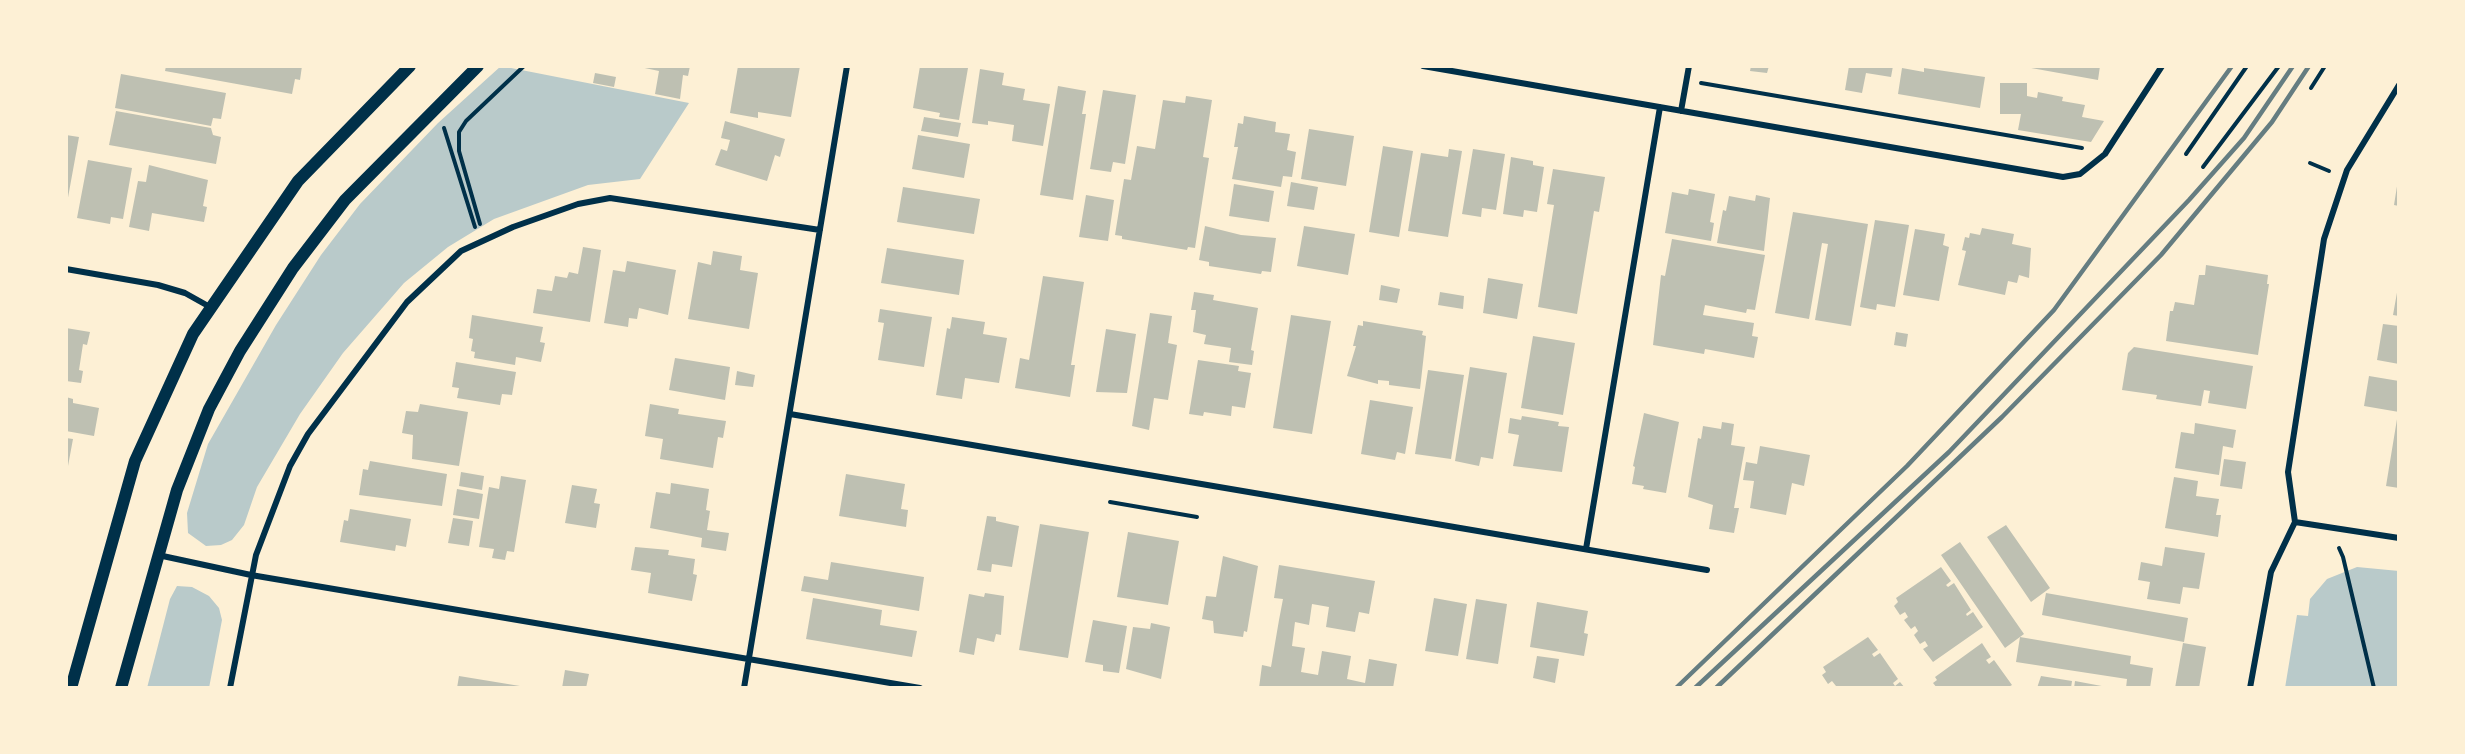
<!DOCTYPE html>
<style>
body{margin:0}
#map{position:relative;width:2465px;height:754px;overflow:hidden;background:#fdf0d5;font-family:Helvetica,sans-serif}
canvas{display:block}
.frame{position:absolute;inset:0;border:68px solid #fdf0d5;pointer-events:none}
</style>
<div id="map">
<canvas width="2465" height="754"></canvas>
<div class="frame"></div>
</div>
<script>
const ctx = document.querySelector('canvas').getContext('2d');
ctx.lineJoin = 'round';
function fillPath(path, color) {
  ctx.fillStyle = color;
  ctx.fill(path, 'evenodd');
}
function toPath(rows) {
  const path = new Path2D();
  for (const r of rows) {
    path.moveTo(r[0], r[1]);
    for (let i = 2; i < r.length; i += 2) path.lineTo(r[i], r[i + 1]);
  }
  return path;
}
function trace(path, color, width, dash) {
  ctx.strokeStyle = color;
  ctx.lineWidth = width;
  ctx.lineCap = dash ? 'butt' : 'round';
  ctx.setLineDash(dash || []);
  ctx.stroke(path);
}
fillPath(toPath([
 [501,66,689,103,640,179,588,185,494,219,448,247,404,283,343,353,300,414,257,487,244,525,232,540,221,545,206,546,188,533,187,513,208,444,276,325,321,255,360,204,438,123],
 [2357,567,2399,571,2399,688,2285,688,2297,615,2308,616,2310,599,2327,579],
 [177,586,192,587,209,596,219,608,222,620,209,688,147,688,170,599]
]), '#b9caca');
fillPath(toPath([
 [166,66,302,66,300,80,295,79,292,94,165,71],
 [635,66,690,66,688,76,683,75,680,99,655,94,659,71],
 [738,66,800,66,791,117,758,112,758,118,730,113],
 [920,66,968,68,959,120,939,117,940,113,913,108],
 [1751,66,1769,66,1767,73,1750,71],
 [1849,66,1893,66,1891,77,1866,73,1862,93,1845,90],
 [2020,66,2100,66,2098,80],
 [1902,68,1924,72,1924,68,1985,77,1980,108,1898,94],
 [980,69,1004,73,1002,85,1025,89,1023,100,1050,104,1043,146,1012,141,1014,125,988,121,988,125,972,123],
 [595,73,616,77,614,87,593,83],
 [121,74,226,93,221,119,213,118,211,126,115,108],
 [2000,83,2027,83,2027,96,2037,98,2038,92,2063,97,2062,101,2085,105,2082,117,2104,121,2091,142,2018,130,2021,114,2000,114],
 [1058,86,1086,91,1082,114,1086,114,1073,200,1040,195],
 [1103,90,1136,95,1125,164,1113,162,1111,172,1090,169],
 [1186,96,1212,100,1203,157,1209,158,1195,248,1188,247,1187,250,1122,239,1122,236,1115,235,1124,179,1131,180,1137,146,1155,149,1163,100,1185,103],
 [116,111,211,128,213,135,221,137,216,164,109,145],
 [1244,116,1276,122,1275,132,1290,134,1287,150,1296,152,1292,177,1283,176,1281,187,1232,179,1238,147,1234,147,1238,123,1243,124],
 [924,117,961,123,958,137,921,131],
 [725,121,785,139,780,157,775,155,767,181,715,165,721,149,727,151,730,140,721,138],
 [1309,129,1354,136,1346,186,1301,179],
 [66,135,79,137,67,203,66,203],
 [918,135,970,144,964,178,912,169],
 [1383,146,1413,151,1399,237,1369,232],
 [1449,149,1462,151,1448,237,1408,231,1421,153,1448,157],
 [1473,149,1505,154,1496,210,1482,208,1481,217,1462,214],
 [1511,157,1533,161,1533,165,1544,167,1537,212,1524,210,1523,217,1503,214],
 [88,160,132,168,123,219,111,217,110,224,77,218],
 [149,165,208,180,203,206,207,207,204,222,152,213,149,231,129,227,138,181,146,182],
 [1553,169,1605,177,1599,212,1594,211,1577,314,1538,307,1554,205,1547,204],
 [2398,180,2399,180,2399,206,2394,205],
 [1291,182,1318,187,1314,210,1287,206],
 [1234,184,1274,191,1269,222,1229,216],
 [903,187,980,199,974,234,897,222],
 [1689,189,1715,194,1710,222,1714,223,1711,241,1665,233,1672,192,1688,195],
 [1086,195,1114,200,1108,241,1079,237],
 [1756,195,1770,198,1764,251,1717,243,1723,210,1726,211,1729,196,1755,201],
 [1793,212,1868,224,1851,326,1815,320,1828,244,1822,243,1809,319,1775,313],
 [1875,220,1909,225,1895,307,1877,304,1876,310,1860,307],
 [1205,226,1241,235,1276,238,1271,272,1262,271,1261,274,1209,266,1209,262,1199,260],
 [1304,226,1355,234,1348,275,1297,266],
 [1982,228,2014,234,2012,244,2031,248,2029,278,2019,275,2017,283,2008,281,2005,295,1958,285,1966,251,1962,250,1965,237,1969,238,1970,233,1980,235],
 [1915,229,1945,234,1943,245,1949,247,1939,301,1903,295],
 [1672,239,1765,255,1755,310,1747,309,1746,313,1705,305,1703,315,1754,323,1752,336,1758,337,1754,358,1705,349,1704,354,1653,345,1661,275,1665,276],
 [583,247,601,250,590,322,533,313,537,289,552,291,555,276,567,278,569,272,578,274],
 [887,248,964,260,959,295,881,283],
 [713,251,742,256,740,270,758,273,749,329,688,319,698,262,711,265],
 [627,261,676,270,668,315,639,308,637,319,629,318,628,327,604,323,613,270,625,272],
 [2206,265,2268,275,2267,284,2269,284,2258,355,2166,341,2170,311,2173,311,2175,302,2194,305,2199,275,2205,275],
 [1043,276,1084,282,1071,365,1075,365,1070,397,1015,388,1020,358,1029,360],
 [1488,278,1523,284,1517,319,1483,313],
 [1381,285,1400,289,1397,303,1379,300],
 [2398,287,2399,287,2399,316,2393,315],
 [1194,292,1214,295,1213,300,1258,308,1251,350,1254,351,1252,365,1229,362,1231,348,1204,344,1206,335,1193,332,1196,310,1191,310],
 [1440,292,1464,296,1463,309,1438,305],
 [880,309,932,317,924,367,878,360,884,323,878,322],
 [1150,313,1172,316,1168,343,1177,345,1168,400,1154,398,1149,430,1132,426],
 [472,315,543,327,540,342,545,343,541,362,516,357,515,365,474,358,475,352,471,351,473,339,469,338],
 [1291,315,1331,321,1312,434,1273,428],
 [952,317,985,322,983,334,1007,338,999,383,965,378,962,399,936,395,947,328,950,329],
 [1363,321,1423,331,1422,335,1426,336,1420,389,1389,385,1389,381,1378,380,1378,384,1347,376,1356,346,1353,346,1358,325,1363,326],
 [2383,324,2399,326,2399,364,2377,360],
 [66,328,90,332,87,345,83,344,79,370,83,371,81,383,66,381],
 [1106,329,1136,334,1127,393,1096,392],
 [1896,332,1908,334,1906,347,1894,345],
 [1533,336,1575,343,1563,415,1521,408],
 [2134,347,2253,366,2246,409,2208,403,2210,391,2204,390,2201,406,2156,399,2157,395,2122,390,2128,353],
 [675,358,730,367,725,400,669,390],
 [1198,360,1239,366,1238,371,1251,373,1245,408,1232,406,1231,416,1204,412,1203,416,1189,414],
 [456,362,516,372,512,395,502,394,500,405,457,398,459,388,452,387],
 [1470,367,1507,373,1493,459,1481,457,1479,466,1455,461],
 [1428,370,1464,375,1451,459,1415,454],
 [737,371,755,375,753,387,735,385],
 [2369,376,2399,381,2399,412,2364,406],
 [66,397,73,399,73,403,99,408,94,436,66,431],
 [1370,400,1413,407,1405,454,1397,452,1395,460,1361,454],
 [420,404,468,412,459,466,412,459,413,435,402,433,406,411,418,412],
 [650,404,679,409,678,414,726,421,723,438,718,437,713,468,660,459,663,439,645,436],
 [1644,413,1679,422,1666,493,1643,489,1644,486,1632,484,1635,467,1633,466],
 [2398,413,2399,413,2399,488,2386,486],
 [1522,416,1559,422,1558,426,1569,427,1562,472,1513,466,1519,435,1508,433,1510,418,1521,420],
 [1722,422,1734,424,1731,445,1745,447,1734,508,1739,508,1734,533,1709,529,1713,505,1688,497,1698,438,1701,439,1703,426,1721,429],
 [2195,423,2236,430,2233,448,2223,446,2219,475,2175,468,2181,432,2194,434],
 [66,438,73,439,68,466,66,465],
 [1760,446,1810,455,1804,486,1792,483,1786,515,1750,508,1754,481,1743,480,1746,462,1757,464],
 [2224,459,2246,462,2242,489,2220,486],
 [370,461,447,474,442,506,359,495,363,469,368,470],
 [461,472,484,476,482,490,459,486],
 [846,474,905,484,901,509,908,510,906,527,839,516],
 [501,476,526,480,514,552,507,551,505,560,492,558,494,549,479,547,489,487,499,489],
 [2174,477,2198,481,2196,496,2219,499,2216,515,2221,515,2218,537,2165,528],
 [671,483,709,489,706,510,710,511,707,530,729,533,726,551,701,547,702,538,650,528,656,492,670,494],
 [572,485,597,489,594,503,600,504,596,528,565,523],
 [457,489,483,494,479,519,453,515],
 [350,509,411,519,406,547,396,545,395,551,340,542,344,520,348,521],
 [987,516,996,517,996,521,1019,526,1012,567,992,564,991,572,977,570],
 [453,518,473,521,469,546,448,543],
 [1040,524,1089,532,1068,658,1019,650],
 [2006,525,2050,588,2031,602,1987,537],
 [1128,532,1179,541,1168,605,1117,597],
 [1960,542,2024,634,2005,648,1941,555],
 [635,547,669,550,668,555,695,559,693,574,697,575,692,601,648,593,651,573,631,570],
 [2165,547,2205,553,2199,589,2183,587,2180,604,2147,599,2150,582,2138,580,2141,562,2162,566],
 [1223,556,1258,566,1247,632,1244,631,1243,637,1214,633,1213,621,1202,619,1206,596,1216,597],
 [831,562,924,577,919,611,801,591,804,576,828,580],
 [1279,565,1375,581,1369,614,1359,612,1355,632,1326,627,1329,607,1312,604,1309,625,1295,622,1292,646,1305,648,1301,672,1318,675,1322,651,1351,656,1347,679,1365,683,1369,659,1397,664,1393,688,1259,688,1262,665,1271,667,1279,620,1283,599,1274,598],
 [1941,567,1951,581,1946,585,1948,587,1954,583,1971,610,1966,614,1967,616,1973,612,1983,627,1933,662,1923,649,1928,646,1925,641,1920,644,1914,635,1918,631,1915,626,1911,629,1904,620,1908,617,1905,612,1900,615,1894,606,1898,602,1896,598],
 [985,593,1004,596,1001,635,996,634,994,642,977,638,974,655,959,652,969,594,984,597],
 [2046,593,2188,618,2184,642,2042,615],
 [813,598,882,610,880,625,917,631,912,657,806,639],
 [1434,598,1467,604,1458,656,1425,651],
 [1476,599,1507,604,1498,664,1466,659],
 [1537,602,1588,611,1584,633,1588,634,1584,656,1530,647],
 [1093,620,1127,626,1119,673,1103,671,1103,665,1085,662],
 [1151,623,1170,627,1161,679,1126,669,1133,627,1150,629],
 [1868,637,1878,650,1872,654,1874,657,1880,653,1898,679,1893,683,1895,686,1900,682,1905,688,1834,688,1836,686,1832,681,1828,684,1822,675,1826,672,1823,667],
 [2020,637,2131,656,2130,664,2153,668,2150,688,2126,688,2127,679,2016,662],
 [1982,643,1991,657,1986,660,1989,664,1994,660,2012,685,2007,688,1937,688,1933,683,1937,680,1935,677],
 [2183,643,2206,647,2199,688,2175,688],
 [1537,656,1559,659,1555,683,1533,678],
 [565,670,589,674,586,688,562,688],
 [459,676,526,687,526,688,457,688],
 [2041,676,2072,681,2071,688,2037,688],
 [2075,681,2107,687,2107,688,2074,688]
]), '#bec0b2');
trace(toPath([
 [1701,83,2082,148],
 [2311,88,2325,66],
 [444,128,475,227],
 [2186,154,2247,66],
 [2310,163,2329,171],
 [2203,167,2279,66],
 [480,224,459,151,459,132,466,121,524,66],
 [1110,502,1197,517],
 [2339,548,2343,557,2374,688]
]), '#003049', 4);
trace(toPath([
 [1423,66,2063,177,2080,174,2105,154,2162,66],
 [1681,111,1689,66],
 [66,269,158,285,185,293,210,307],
 [790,414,1707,570],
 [2295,522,2399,538],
 [1586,549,1660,107],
 [158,555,251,575,920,688],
 [230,688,256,555,290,466,308,434,407,302,461,251,513,227,578,204,610,198,820,230],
 [744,688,847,66],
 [2250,688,2271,572,2295,522,2288,472,2324,239,2347,170,2399,85]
]), '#003049', 6);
trace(toPath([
 [71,688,135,461,193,334,298,181,410,66],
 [121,688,177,490,209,409,240,351,293,268,345,200,478,66]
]), '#003049', 12);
trace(toPath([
 [1676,688,1907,466,2054,310,2232,66],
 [1695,688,1949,452,2189,200,2244,138,2293,66],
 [1716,688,2002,417,2161,255,2272,122,2309,66]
]), '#657d81', 4.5);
</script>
